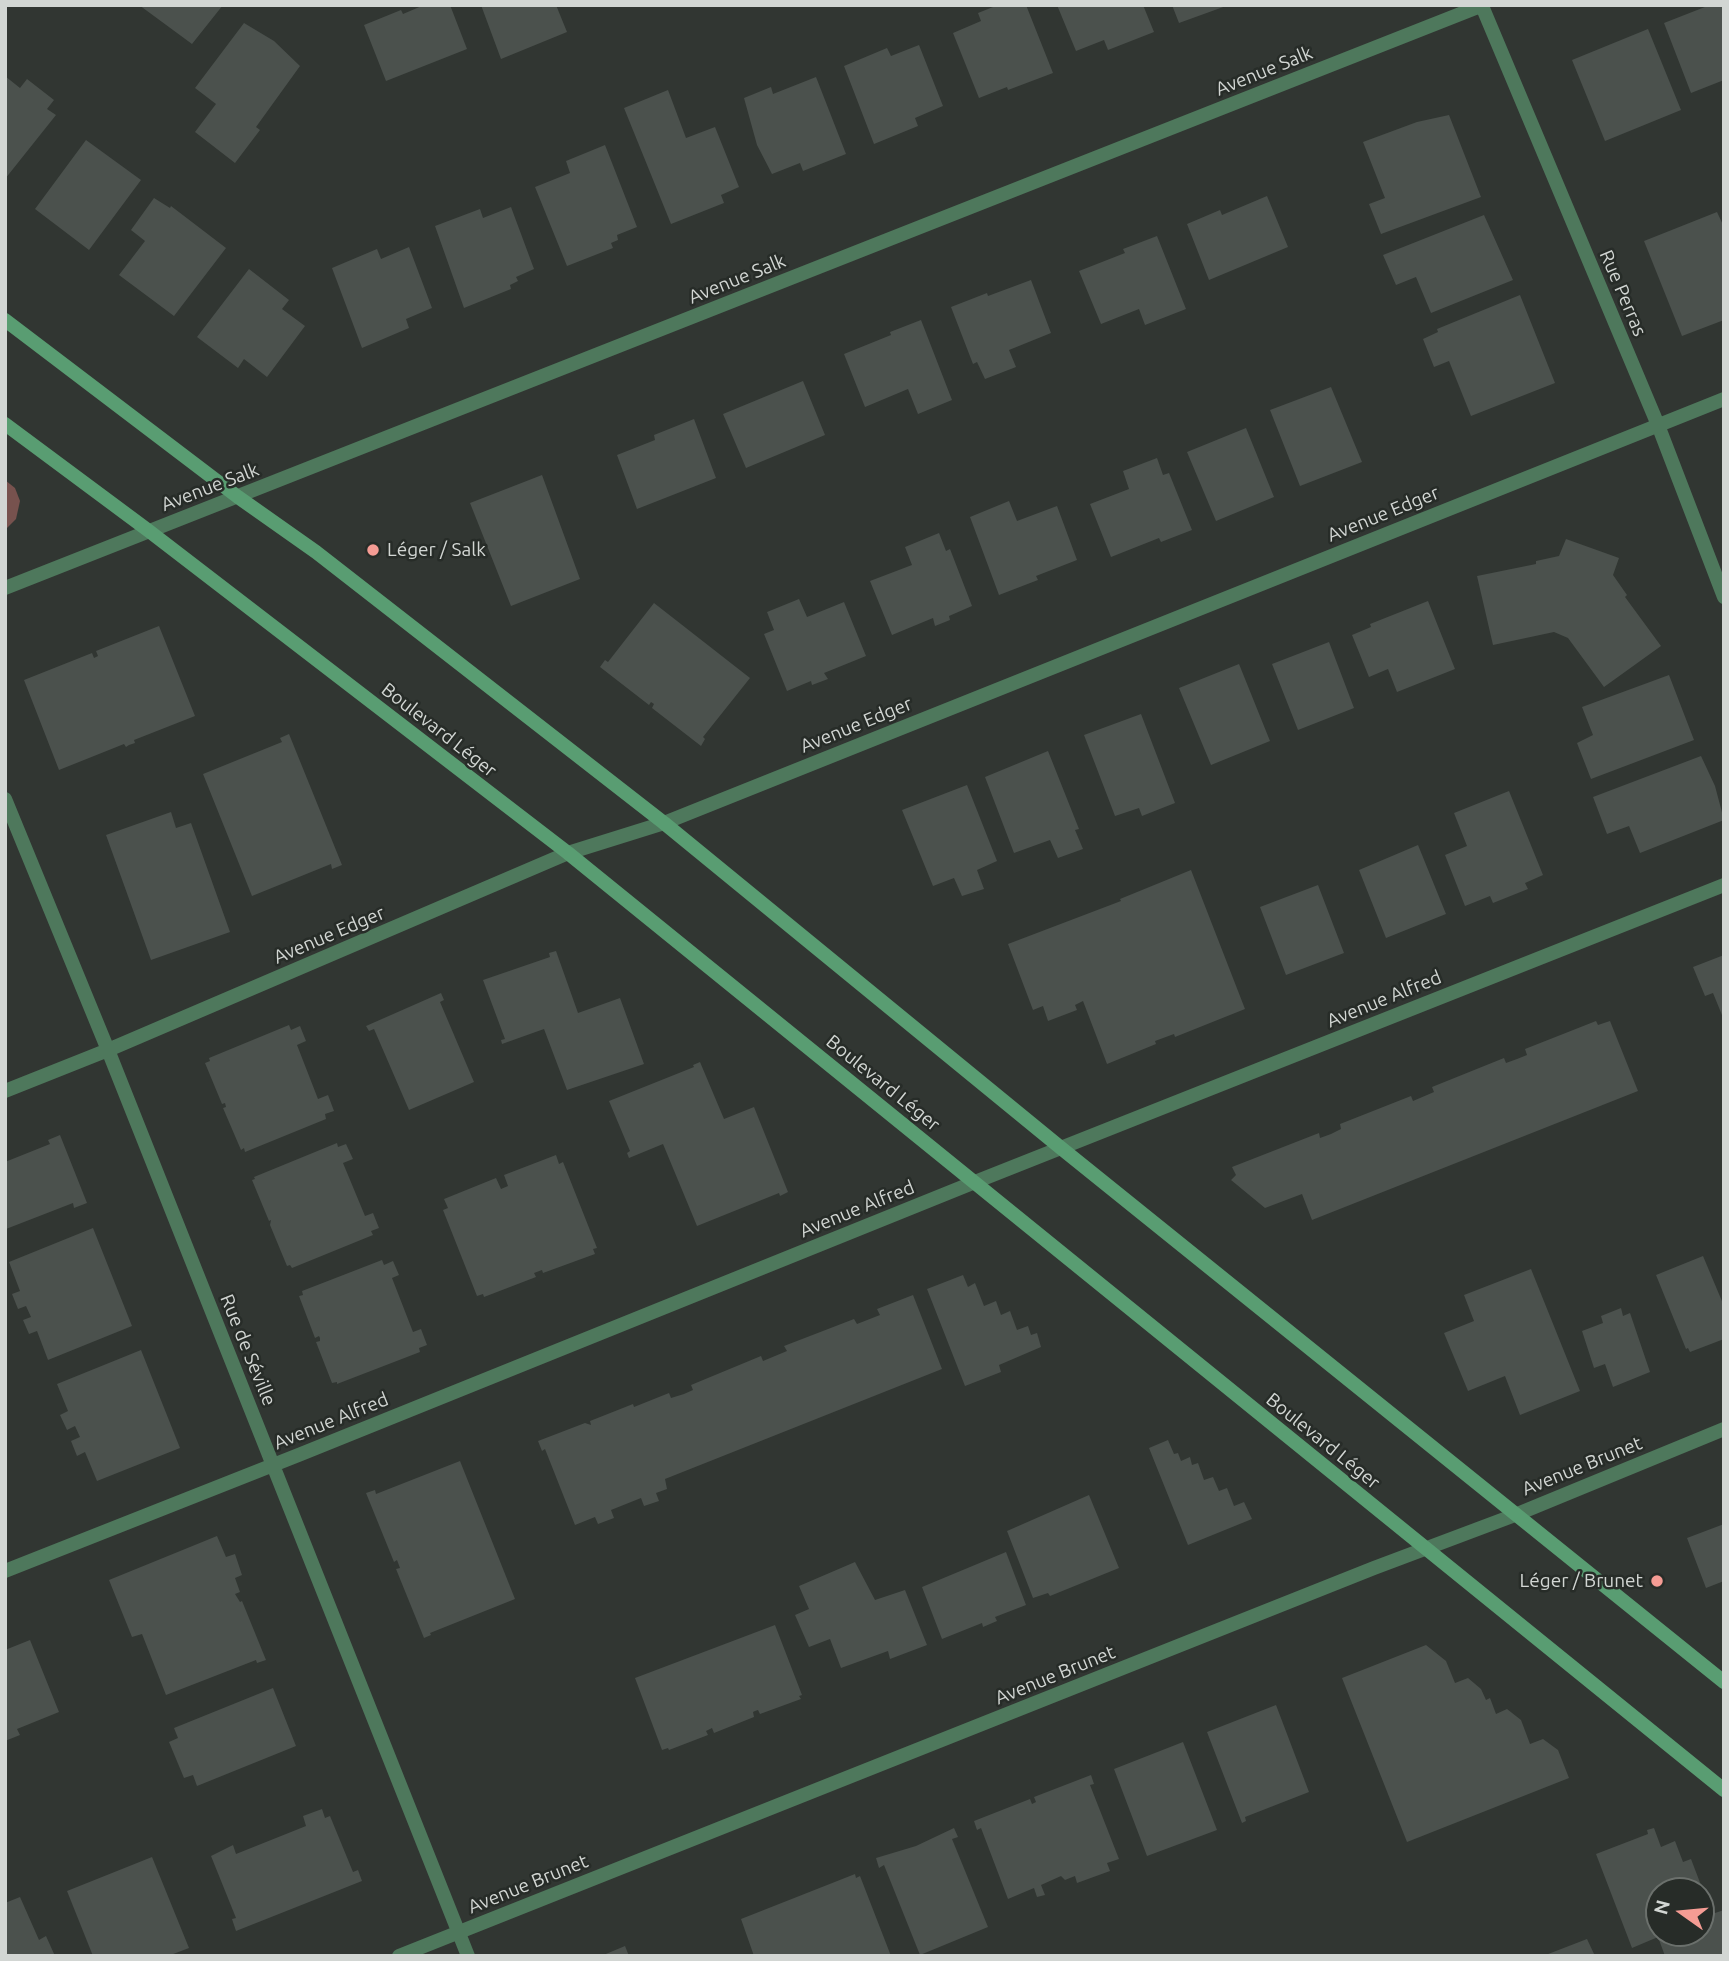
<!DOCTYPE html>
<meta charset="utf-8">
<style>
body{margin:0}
#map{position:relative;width:1729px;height:1961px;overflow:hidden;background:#313632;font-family:Ubuntu,sans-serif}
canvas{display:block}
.frame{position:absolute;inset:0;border:7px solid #d2d6d3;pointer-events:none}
.north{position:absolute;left:1645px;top:1877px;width:70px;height:70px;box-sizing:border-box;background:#272c28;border:2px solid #6b706c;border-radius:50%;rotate:285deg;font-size:19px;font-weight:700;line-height:28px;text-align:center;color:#d2d6d3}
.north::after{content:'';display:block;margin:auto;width:24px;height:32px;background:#f59c94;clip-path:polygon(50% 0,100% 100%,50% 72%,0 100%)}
</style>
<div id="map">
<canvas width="1729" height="1961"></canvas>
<div class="frame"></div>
<div class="north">N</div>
</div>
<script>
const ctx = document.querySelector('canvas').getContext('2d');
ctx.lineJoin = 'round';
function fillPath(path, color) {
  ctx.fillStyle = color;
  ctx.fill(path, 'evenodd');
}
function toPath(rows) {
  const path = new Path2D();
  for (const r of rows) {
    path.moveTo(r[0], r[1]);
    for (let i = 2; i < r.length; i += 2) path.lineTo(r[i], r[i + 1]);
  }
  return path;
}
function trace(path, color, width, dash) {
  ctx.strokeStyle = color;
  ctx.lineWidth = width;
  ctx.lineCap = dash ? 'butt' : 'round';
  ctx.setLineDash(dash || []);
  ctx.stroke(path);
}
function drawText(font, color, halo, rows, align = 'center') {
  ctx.font = font + ' Ubuntu,sans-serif';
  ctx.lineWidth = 5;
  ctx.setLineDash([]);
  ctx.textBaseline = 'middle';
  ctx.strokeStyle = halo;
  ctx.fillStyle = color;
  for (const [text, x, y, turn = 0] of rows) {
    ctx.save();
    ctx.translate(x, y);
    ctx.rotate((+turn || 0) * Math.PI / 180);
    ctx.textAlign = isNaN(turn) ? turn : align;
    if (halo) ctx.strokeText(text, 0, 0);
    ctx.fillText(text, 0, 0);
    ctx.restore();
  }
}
fillPath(toPath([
 [5,480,15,488,20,501,16,519,5,530]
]), '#77524e');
fillPath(toPath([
 [139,5,223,5,192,44],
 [424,5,450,5,467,49,386,81,364,25,401,10,403,14],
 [481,5,556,5,567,32,501,59],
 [998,5,1026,5,1053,73,1008,90,1007,87,979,98,953,33,981,21,978,13],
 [1057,5,1143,5,1154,32,1108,50,1104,40,1076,51],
 [1172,5,1226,5,1226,6,1179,23],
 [1710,5,1724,5,1724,80,1691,93,1664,23],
 [244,23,274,41,300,66,256,127,260,130,235,163,195,132,216,104,195,88],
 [1648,29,1681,110,1605,141,1572,60],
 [919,45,943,106,915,118,918,126,874,144,844,66,887,48,891,56],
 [5,76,20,88,27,79,54,100,47,109,56,115,5,179],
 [816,77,846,154,803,171,800,163,772,174,757,145,744,98,771,87,773,94],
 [668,90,686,138,715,127,739,187,721,195,724,203,671,224,624,108],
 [1449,115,1481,197,1381,234,1369,204,1385,198,1363,142,1417,122],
 [86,140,141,180,89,250,35,209],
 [605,145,637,227,617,235,618,240,611,243,613,248,567,266,535,187,570,173,566,161],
 [1267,196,1288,247,1209,280,1187,224,1220,210,1222,215],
 [154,198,170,208,171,206,226,248,174,316,119,275,145,241,131,230],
 [511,207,534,269,516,277,518,281,510,285,511,289,464,308,435,226,480,209,483,218],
 [1717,212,1724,227,1724,320,1682,336,1644,241],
 [1484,215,1513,280,1431,313,1416,277,1396,285,1383,255],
 [1157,236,1186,309,1145,325,1139,309,1101,324,1079,271,1125,253,1123,249],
 [409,247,432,308,406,319,409,328,362,348,332,268,377,249,381,259],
 [249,269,289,300,282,309,305,326,267,377,244,359,238,368,197,337],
 [1031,280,1051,333,1009,350,1016,367,985,379,977,362,973,364,951,307,987,293,988,296],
 [1520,295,1555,383,1471,416,1449,361,1434,367,1423,339,1438,332,1437,329],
 [921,320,952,400,918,414,908,389,865,407,844,354,891,335,890,332],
 [803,381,825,435,746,468,723,414],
 [1331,387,1362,462,1300,486,1270,410],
 [694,419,716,478,637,509,617,455,655,440,654,435],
 [1246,428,1274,497,1216,521,1187,452],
 [1157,458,1163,475,1169,473,1192,530,1161,542,1159,538,1111,557,1090,504,1129,489,1123,471],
 [542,475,580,579,511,606,470,503],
 [1009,501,1017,521,1057,506,1077,560,1036,576,1038,580,999,595,970,517],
 [939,533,946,551,950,549,972,606,949,616,950,620,935,626,933,618,892,635,870,581,912,565,905,547],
 [1566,539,1619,558,1613,575,1627,595,1625,597,1661,646,1604,687,1568,638,1554,632,1493,645,1477,576,1536,564,1536,561,1559,556],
 [799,599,807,617,844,602,866,656,824,673,828,679,812,685,811,681,787,691,764,634,774,630,767,612],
 [1428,601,1455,669,1397,692,1388,669,1369,677,1352,635,1371,627,1370,624],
 [654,603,750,678,703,737,705,739,701,746,652,708,654,704,651,702,649,705,600,667,605,660,608,662],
 [159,626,195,716,134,740,135,743,129,745,126,747,124,744,59,770,24,680,92,653,94,658,98,656,96,651],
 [1329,642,1354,708,1298,730,1272,664],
 [1239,664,1270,741,1211,765,1179,688],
 [1669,675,1694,740,1591,779,1577,743,1593,735,1582,707],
 [1141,714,1175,803,1142,816,1139,808,1115,816,1084,735],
 [289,734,342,865,332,869,331,864,252,896,203,774,282,742,280,738],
 [1048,751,1079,829,1075,830,1083,849,1058,858,1050,840,1014,853,985,777],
 [1701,756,1715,786,1724,820,1640,853,1629,826,1607,834,1593,797],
 [967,785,997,861,977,870,984,889,962,896,954,878,933,886,902,810],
 [1509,791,1543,875,1525,883,1528,889,1493,903,1490,896,1465,906,1445,855,1467,846,1454,813],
 [171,812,176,828,191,823,230,932,151,960,106,835],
 [1418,845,1446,914,1386,938,1359,870],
 [1191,870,1245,1009,1175,1037,1174,1034,1155,1041,1156,1044,1107,1064,1083,1001,1075,1005,1077,1010,1048,1021,1043,1006,1033,1010,1008,944,1121,901,1120,899],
 [1318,885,1344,953,1286,975,1260,907],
 [556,951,578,1013,620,998,644,1064,567,1090,544,1029,502,1044,501,1040,505,1039,483,980,550,957,549,953],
 [1724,955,1724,1020,1713,993,1705,996,1693,967],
 [441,993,444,1000,440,1002,474,1082,409,1110,374,1029,369,1031,366,1026],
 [1596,1021,1598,1025,1610,1021,1638,1091,1312,1220,1302,1194,1265,1208,1231,1180,1236,1175,1232,1167,1319,1133,1320,1138,1331,1134,1341,1129,1340,1124,1411,1096,1413,1101,1434,1092,1432,1087,1504,1058,1506,1063,1517,1059,1527,1055,1525,1049],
 [289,1025,291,1030,300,1026,306,1041,297,1045,318,1099,328,1095,334,1111,325,1114,326,1119,245,1152,244,1148,241,1150,223,1108,226,1107,225,1103,222,1104,205,1063,210,1061,209,1058],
 [700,1062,724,1119,754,1107,788,1192,780,1196,779,1193,697,1226,663,1144,629,1158,627,1153,630,1151,609,1101,694,1067,693,1065],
 [60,1135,87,1203,74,1208,73,1203,6,1229,5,1162,50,1144,48,1140],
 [337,1143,338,1147,346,1144,353,1159,343,1163,365,1216,373,1213,379,1228,371,1231,373,1235,292,1268,290,1265,287,1266,270,1225,271,1220,269,1221,252,1180,255,1179,254,1177],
 [556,1155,559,1164,563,1162,597,1248,593,1249,595,1254,543,1273,542,1270,534,1273,536,1277,484,1297,483,1294,477,1296,443,1210,448,1208,444,1199,496,1178,501,1189,508,1186,504,1175],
 [93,1228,132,1326,48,1360,37,1331,29,1334,23,1320,31,1317,26,1306,18,1309,12,1294,20,1291,9,1262],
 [1703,1256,1724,1306,1724,1339,1690,1352,1688,1348,1686,1349,1656,1275],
 [382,1260,384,1265,393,1261,399,1275,392,1278,413,1332,421,1329,427,1345,419,1348,420,1352,337,1384,337,1382,332,1383,316,1342,320,1341,320,1338,319,1336,315,1338,299,1296,303,1295,302,1291],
 [1531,1269,1580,1391,1520,1415,1505,1376,1468,1391,1444,1333,1474,1321,1464,1295],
 [963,1275,968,1287,975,1283,984,1306,996,1301,1001,1315,1010,1311,1017,1330,1028,1326,1031,1335,1037,1333,1041,1347,999,1365,1001,1372,965,1386,927,1289],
 [913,1295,942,1369,665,1479,667,1489,656,1493,659,1501,644,1506,641,1498,611,1510,614,1518,598,1524,595,1517,575,1525,545,1449,542,1451,538,1441,585,1423,591,1425,590,1421,633,1404,634,1407,669,1393,671,1398,684,1394,693,1390,691,1385,761,1356,763,1361,787,1351,784,1346,854,1319,857,1324,880,1315,877,1309],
 [1621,1308,1623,1316,1630,1313,1650,1372,1613,1387,1605,1364,1594,1368,1582,1331,1603,1323,1601,1316],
 [141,1350,180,1448,97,1481,85,1452,77,1456,71,1441,80,1437,75,1426,67,1430,60,1415,68,1411,57,1384],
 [1168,1440,1174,1454,1178,1453,1181,1461,1190,1457,1192,1465,1198,1463,1204,1480,1213,1477,1219,1491,1227,1488,1234,1506,1244,1502,1252,1519,1188,1545,1149,1448],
 [460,1461,515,1599,430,1633,431,1635,424,1638,396,1569,400,1568,397,1560,394,1562,366,1493,375,1490,376,1494],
 [1089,1495,1119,1568,1050,1596,1048,1593,1033,1598,1007,1531],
 [1724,1524,1724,1581,1706,1588,1687,1538],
 [217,1536,226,1557,235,1554,242,1575,235,1578,240,1592,235,1594,240,1602,242,1601,266,1660,257,1663,256,1660,166,1695,142,1634,132,1637,109,1580],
 [1006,1552,1026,1605,995,1617,997,1621,983,1627,982,1623,942,1639,922,1587],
 [855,1562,875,1600,905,1590,927,1645,890,1659,888,1651,841,1668,830,1639,809,1647,795,1615,809,1609,799,1586],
 [775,1625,802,1695,799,1696,801,1699,760,1714,758,1710,755,1711,753,1712,754,1717,714,1733,712,1728,706,1731,708,1735,669,1750,668,1748,662,1750,635,1678],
 [30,1640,59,1712,17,1729,20,1735,5,1741,5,1650],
 [1426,1645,1446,1661,1455,1683,1468,1678,1481,1689,1486,1700,1490,1698,1496,1714,1507,1709,1521,1720,1530,1744,1543,1739,1558,1750,1569,1778,1407,1842,1342,1678],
 [273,1688,296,1746,197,1786,193,1775,184,1778,169,1742,178,1738,174,1728],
 [1276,1705,1309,1792,1245,1817,1246,1821,1242,1823,1207,1732],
 [1183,1742,1217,1830,1147,1856,1114,1769],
 [1091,1775,1094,1784,1090,1785,1119,1859,1107,1863,1110,1871,1077,1883,1075,1876,1065,1880,1061,1876,1041,1885,1045,1895,1037,1897,1034,1888,1008,1899,981,1828,977,1830,974,1821,1030,1799,1032,1804,1036,1802,1034,1797],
 [322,1809,325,1818,330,1816,353,1872,358,1870,362,1881,236,1931,232,1919,236,1918,211,1856,233,1845,236,1854,306,1826,303,1816],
 [954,1828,958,1837,952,1839,988,1927,920,1955,884,1865,879,1868,876,1858,916,1846],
 [1654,1828,1661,1847,1675,1841,1683,1862,1691,1859,1712,1914,1724,1910,1724,1956,1665,1956,1658,1937,1632,1948,1596,1854,1648,1834,1647,1830],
 [1659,1891,1701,1891,1701,1933,1659,1933],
 [152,1857,189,1948,168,1956,93,1956,67,1891],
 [855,1874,856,1878,860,1876,891,1956,754,1956,741,1919],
 [20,1897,39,1940,46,1936,55,1956,5,1956,5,1903],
 [1587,1939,1595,1956,1543,1956],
 [625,1946,629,1956,601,1956]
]), '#4b514d');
trace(toPath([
 [1482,6,1658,425,1724,597],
 [5,588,1483,5],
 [5,799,108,1050,468,1956],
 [5,1091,108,1050,568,853,664,823,1724,399],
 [5,1571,301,1454,975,1182,1724,885],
 [399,1956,1374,1568,1515,1515,1724,1429]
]), '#4e785c', 14);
trace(toPath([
 [5,320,238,497,316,552,664,823,1061,1148,1724,1682],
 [5,424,149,531,568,853,1724,1790]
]), '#599d72', 14);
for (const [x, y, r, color] of [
 [373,550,7,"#f59c94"],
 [1657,1581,7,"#f59c94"]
]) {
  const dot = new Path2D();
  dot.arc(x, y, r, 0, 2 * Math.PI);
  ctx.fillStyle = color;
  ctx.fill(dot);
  trace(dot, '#272c28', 2.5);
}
drawText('19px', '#d2d6d3', '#272c28', [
 ["Avenue Salk",1264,71,-22],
 ["Avenue Salk",737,279,-22],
 ["Rue Perras",1623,293,67],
 ["Avenue Salk",210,487,-21],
 ["Avenue Edger",1383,514,-22],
 ["Avenue Edger",856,725,-22],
 ["Boulevard Léger",439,730,38],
 ["Avenue Edger",329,935,-23],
 ["Avenue Alfred",1384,999,-22],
 ["Boulevard Léger",883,1083,39],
 ["Avenue Alfred",857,1209,-22],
 ["Rue de Séville",248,1350,68],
 ["Avenue Alfred",331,1421,-22],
 ["Boulevard Léger",1323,1441,39],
 ["Avenue Brunet",1582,1466,-22],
 ["Avenue Brunet",1055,1675,-22],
 ["Avenue Brunet",528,1884,-22]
]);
drawText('19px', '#d2d6d3', '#272c28', [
 ["Léger / Salk",387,550],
 ["Léger / Brunet",1643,1581,"right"]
], 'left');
</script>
